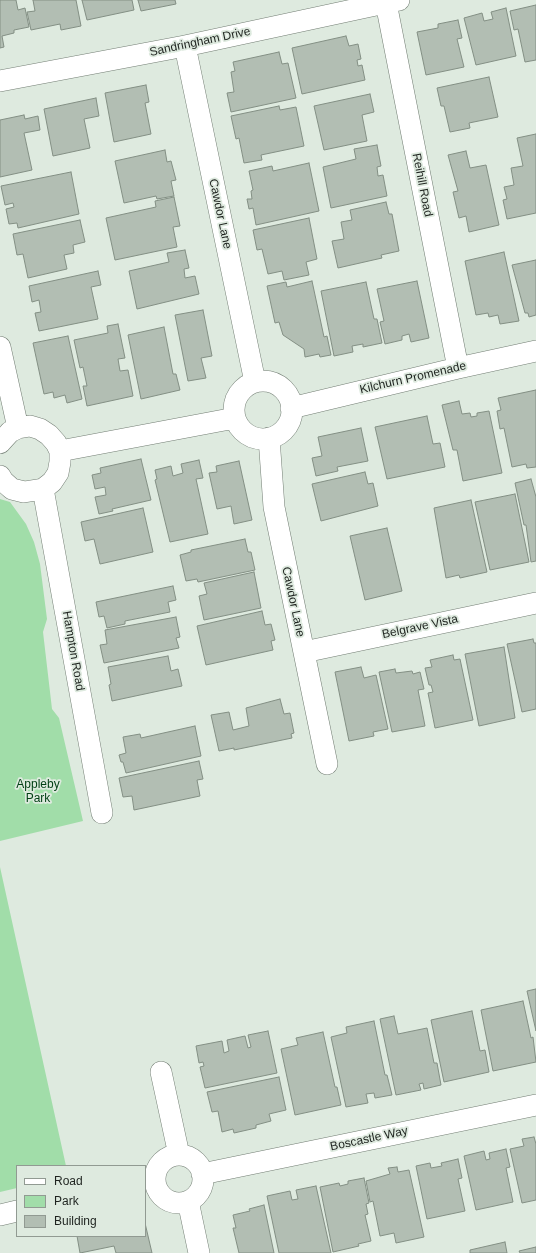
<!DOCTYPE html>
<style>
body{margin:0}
#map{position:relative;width:536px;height:1253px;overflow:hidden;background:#deeadf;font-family:Arial,sans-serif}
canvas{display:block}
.legend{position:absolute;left:16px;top:1165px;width:130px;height:72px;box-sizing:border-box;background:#deeadf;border:1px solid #919a92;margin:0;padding:5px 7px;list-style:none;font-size:12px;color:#1e231f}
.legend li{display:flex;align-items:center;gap:8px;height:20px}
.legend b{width:20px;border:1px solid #919a92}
</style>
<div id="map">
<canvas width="536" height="1253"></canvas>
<ul class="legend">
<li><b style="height:5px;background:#fff"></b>Road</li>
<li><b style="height:11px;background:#a1dda9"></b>Park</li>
<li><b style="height:11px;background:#b2beb3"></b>Building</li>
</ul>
</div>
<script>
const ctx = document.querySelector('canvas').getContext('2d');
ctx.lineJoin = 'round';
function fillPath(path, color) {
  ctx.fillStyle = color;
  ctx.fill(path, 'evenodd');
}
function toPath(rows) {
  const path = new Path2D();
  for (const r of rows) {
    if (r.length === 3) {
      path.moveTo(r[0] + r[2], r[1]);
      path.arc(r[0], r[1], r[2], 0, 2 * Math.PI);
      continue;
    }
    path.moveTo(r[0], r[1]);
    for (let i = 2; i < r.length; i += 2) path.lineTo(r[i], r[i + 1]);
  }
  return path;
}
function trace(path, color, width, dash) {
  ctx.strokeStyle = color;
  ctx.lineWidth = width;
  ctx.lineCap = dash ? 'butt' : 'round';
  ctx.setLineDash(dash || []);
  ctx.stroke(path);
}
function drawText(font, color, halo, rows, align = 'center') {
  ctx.font = font + ' Arial,sans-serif';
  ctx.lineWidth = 3.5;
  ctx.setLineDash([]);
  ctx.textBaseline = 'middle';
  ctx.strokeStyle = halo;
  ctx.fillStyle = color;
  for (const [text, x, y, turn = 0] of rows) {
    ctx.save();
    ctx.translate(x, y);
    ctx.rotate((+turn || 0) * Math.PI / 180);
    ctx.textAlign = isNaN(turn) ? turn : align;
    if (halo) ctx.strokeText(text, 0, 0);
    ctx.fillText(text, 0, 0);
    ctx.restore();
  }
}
fillPath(toPath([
 [0,499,10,502,26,524,34,542,40,564,47,619,43,632,52,709,59,718,83,821,0,841],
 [0,867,66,1166,17,1166,17,1188,0,1192]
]), '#a1dda9');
const building = toPath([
 [0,0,16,0,18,10,25,8,29,27,14,30,14,33,2,36,4,47,0,48,0,0],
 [33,0,76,0,81,26,61,30,60,24,31,30,27,12,35,11,33,0],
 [82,0,132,0,134,10,87,20,82,0],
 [138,0,175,0,176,4,141,11,138,0],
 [536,5,536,60,525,62,518,29,514,30,510,11,536,5],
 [506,8,516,56,476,65,464,18,482,13,484,21,493,19,491,12,506,8],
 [458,20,462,38,457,39,464,67,426,75,417,32,438,28,438,24,458,20],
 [346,36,349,46,358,44,361,59,357,60,358,66,362,65,365,80,302,94,292,48,346,36],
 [279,52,282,64,288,63,296,98,231,112,227,93,234,92,231,72,235,71,233,62,279,52],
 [489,77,498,117,469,123,470,128,450,132,444,106,441,106,437,88,489,77],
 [146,85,149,102,145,103,151,134,114,142,105,93,146,85],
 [370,94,374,112,362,115,367,141,324,150,314,106,370,94],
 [96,98,99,116,84,119,90,148,53,156,44,109,96,98],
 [279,106,280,110,296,107,304,146,261,155,262,160,244,163,239,138,236,139,231,116,279,106],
 [24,115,25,119,38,116,40,130,24,133,32,170,0,177,0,120,24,115],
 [536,134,536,213,507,219,503,200,507,199,504,187,514,185,511,168,523,166,517,138,536,134],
 [377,145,381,166,377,167,378,176,383,175,387,196,331,208,323,167,356,159,354,149,377,145],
 [165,150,167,162,171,161,176,180,171,181,174,196,157,199,156,196,124,203,115,161,165,150],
 [466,151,470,168,486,165,499,225,469,232,466,216,459,218,453,192,458,191,448,155,466,151],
 [309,163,319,211,256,225,253,208,249,209,247,199,252,199,251,191,253,190,249,171,272,166,273,171,309,163],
 [71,172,79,214,18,228,17,223,9,224,6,209,14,207,13,203,5,205,1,186,71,172],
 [174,197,180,226,173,227,177,247,115,260,106,218,156,207,155,201,174,197],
 [386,202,389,214,392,214,399,251,381,255,382,258,338,268,332,241,344,239,341,222,352,220,350,210,386,202],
 [309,218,317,259,306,262,309,275,284,280,282,271,268,274,262,249,257,250,253,230,309,218],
 [80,220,85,242,73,245,74,253,64,255,67,269,28,278,23,254,17,255,13,234,80,220],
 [185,250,189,268,184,269,185,278,195,276,199,294,137,309,129,271,169,262,167,253,185,250],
 [504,252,519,321,500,324,498,315,489,317,488,313,476,315,465,261,504,252],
 [536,260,536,315,529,317,528,313,525,313,512,265,536,260],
 [98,271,101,285,91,287,98,319,39,331,35,313,41,312,39,300,32,302,29,286,98,271],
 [312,281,324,337,327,336,331,355,320,357,319,354,305,357,304,349,283,335,279,322,275,323,267,286,286,282,287,287,312,281],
 [417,281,429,338,411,342,409,334,402,336,402,340,385,344,380,322,384,321,377,289,417,281],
 [366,282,374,319,377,319,382,343,363,347,363,344,352,346,353,352,334,356,321,291,366,282],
 [203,310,212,356,201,358,206,378,188,381,175,315,203,310],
 [118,324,125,358,118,359,120,371,128,370,133,396,87,406,83,386,87,386,83,367,80,368,74,340,108,333,107,326,118,324],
 [164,327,173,374,176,374,180,390,141,399,128,335,164,327],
 [68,336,82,399,67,403,65,395,54,398,53,392,44,394,33,343,68,336],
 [536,390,536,467,527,468,526,464,512,467,504,428,500,429,497,411,501,410,498,398,536,390],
 [459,401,462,414,470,413,471,417,477,416,477,413,489,411,502,473,463,481,457,450,453,450,442,405,459,401],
 [427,416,433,444,440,443,445,467,387,479,375,427,427,416],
 [361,428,368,461,337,467,338,471,316,476,312,458,322,456,318,437,361,428],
 [141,459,151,500,112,509,113,511,99,514,95,497,106,495,105,487,95,489,92,475,101,473,100,468,141,459],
 [199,460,203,478,196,479,208,534,170,542,155,480,157,479,155,470,171,466,173,476,183,473,181,464,199,460],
 [239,461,252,520,234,524,231,506,217,509,209,473,217,472,216,466,239,461],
 [365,472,368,484,373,483,378,506,321,521,312,484,365,472],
 [531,479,536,497,536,561,531,562,526,525,524,525,515,483,531,479],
 [515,494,529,562,490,570,475,502,515,494],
 [471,500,487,572,460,578,459,575,446,578,434,508,471,500],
 [143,508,153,552,100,564,94,539,85,541,81,522,143,508],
 [387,528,402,591,365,600,350,536,387,528],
 [245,539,248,552,251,552,255,570,198,582,197,579,186,581,180,555,191,552,191,550,245,539],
 [254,572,261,608,204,620,199,596,207,594,204,583,254,572],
 [173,586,176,600,168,602,170,612,125,621,125,624,107,628,104,616,99,617,96,602,173,586],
 [262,611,265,625,271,624,275,640,271,641,273,650,206,665,197,626,262,611],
 [176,617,180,637,176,638,179,648,104,663,100,645,107,644,105,630,176,617],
 [533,639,534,643,536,643,536,709,522,712,507,644,533,639],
 [504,647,515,718,479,726,465,654,504,647],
 [453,655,454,660,460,659,473,720,435,728,428,693,433,692,431,685,429,685,425,668,432,667,430,660,453,655],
 [168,656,171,671,178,669,182,686,112,701,109,685,111,684,108,667,168,656],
 [361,667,364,678,376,675,388,729,373,732,374,736,349,741,335,672,361,667],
 [395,669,396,673,412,671,413,674,420,672,424,689,418,690,425,726,392,732,379,672,395,669],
 [280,699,284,714,290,713,294,733,291,734,292,738,234,750,234,748,219,751,211,715,229,712,233,730,249,726,246,708,280,699],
 [195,726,201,756,126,773,123,762,121,762,119,755,126,753,123,737,140,734,141,738,195,726],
 [199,761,203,779,197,780,200,796,134,810,132,796,123,797,119,778,199,761],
 [536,989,536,1031,527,991,536,989],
 [523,1001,531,1038,533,1037,536,1062,493,1071,481,1010,523,1001],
 [472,1011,480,1051,485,1050,489,1072,444,1082,431,1020,472,1011],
 [394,1016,398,1034,427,1028,434,1063,437,1063,441,1085,424,1089,423,1083,419,1084,421,1090,396,1095,380,1019,394,1016],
 [374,1021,385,1075,387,1075,392,1095,375,1098,374,1093,366,1094,368,1103,346,1107,331,1037,347,1033,346,1027,374,1021],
 [268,1031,277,1073,205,1088,200,1067,204,1066,203,1062,199,1063,196,1046,222,1041,224,1053,229,1051,227,1040,245,1036,248,1048,251,1047,248,1035,268,1031],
 [323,1032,335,1087,337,1087,341,1105,295,1115,281,1049,298,1045,296,1038,323,1032],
 [279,1077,286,1110,269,1114,271,1121,256,1125,256,1128,234,1133,233,1129,222,1132,218,1111,212,1112,207,1092,279,1077],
 [534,1137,536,1144,536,1200,522,1203,510,1149,524,1146,522,1139,534,1137],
 [506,1149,510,1167,506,1168,513,1202,476,1210,464,1156,484,1151,486,1160,490,1159,489,1153,506,1149],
 [458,1159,462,1178,458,1179,465,1211,427,1219,416,1166,430,1163,431,1168,442,1166,441,1163,458,1159],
 [397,1167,398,1172,409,1170,424,1237,396,1243,394,1233,380,1236,373,1201,370,1202,366,1181,390,1174,388,1168,397,1167],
 [364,1178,369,1203,366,1204,368,1214,365,1215,371,1241,358,1244,359,1246,333,1252,320,1187,339,1183,340,1186,348,1184,348,1181,364,1178],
 [316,1186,331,1253,279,1253,267,1196,290,1191,292,1200,298,1199,296,1190,316,1186],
 [264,1205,274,1253,239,1253,233,1228,236,1228,233,1215,250,1211,249,1209,264,1205],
 [145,1223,152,1253,116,1253,114,1246,80,1253,77,1236,145,1236,145,1223],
 [505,1242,507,1253,470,1253,470,1250,505,1242],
 [536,1247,536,1253,520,1253,519,1251,536,1247]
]);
fillPath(building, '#b2beb3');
trace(building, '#838f84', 1);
const minor = toPath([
 [386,3,458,368],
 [185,46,255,382],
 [0,81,185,46,399,0],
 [0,347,18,428],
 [263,410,29],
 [291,408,458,368,536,351],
 [269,438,274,507,327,764],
 [0,443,10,432,18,428,30,426,40,429,49,435,56,443,60,451,60,462,58,473,52,482,43,489,24,492,12,489,3,481,0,476],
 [60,451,235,418],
 [43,489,102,813],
 [304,652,536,603],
 [161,1072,179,1155],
 [179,1179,24],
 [202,1174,536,1105],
 [188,1201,199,1253],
 [0,1215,17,1211]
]);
trace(minor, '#737e74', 22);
trace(minor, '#fff', 21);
drawText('12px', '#1e231f', '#deeadf', [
 ["Sandringham Drive",200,42,-12],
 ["Reihill Road",422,185,79],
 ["Cawdor Lane",220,214,78],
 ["Kilchurn Promenade",413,378,-13],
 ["Cawdor Lane",293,602,78],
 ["Belgrave Vista",420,627,-12],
 ["Hampton Road",73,651,80],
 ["Boscastle Way",369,1139,-12]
]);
drawText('12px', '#013f14', '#deeadf', [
 ["Appleby",38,785],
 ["Park",38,799]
]);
</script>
